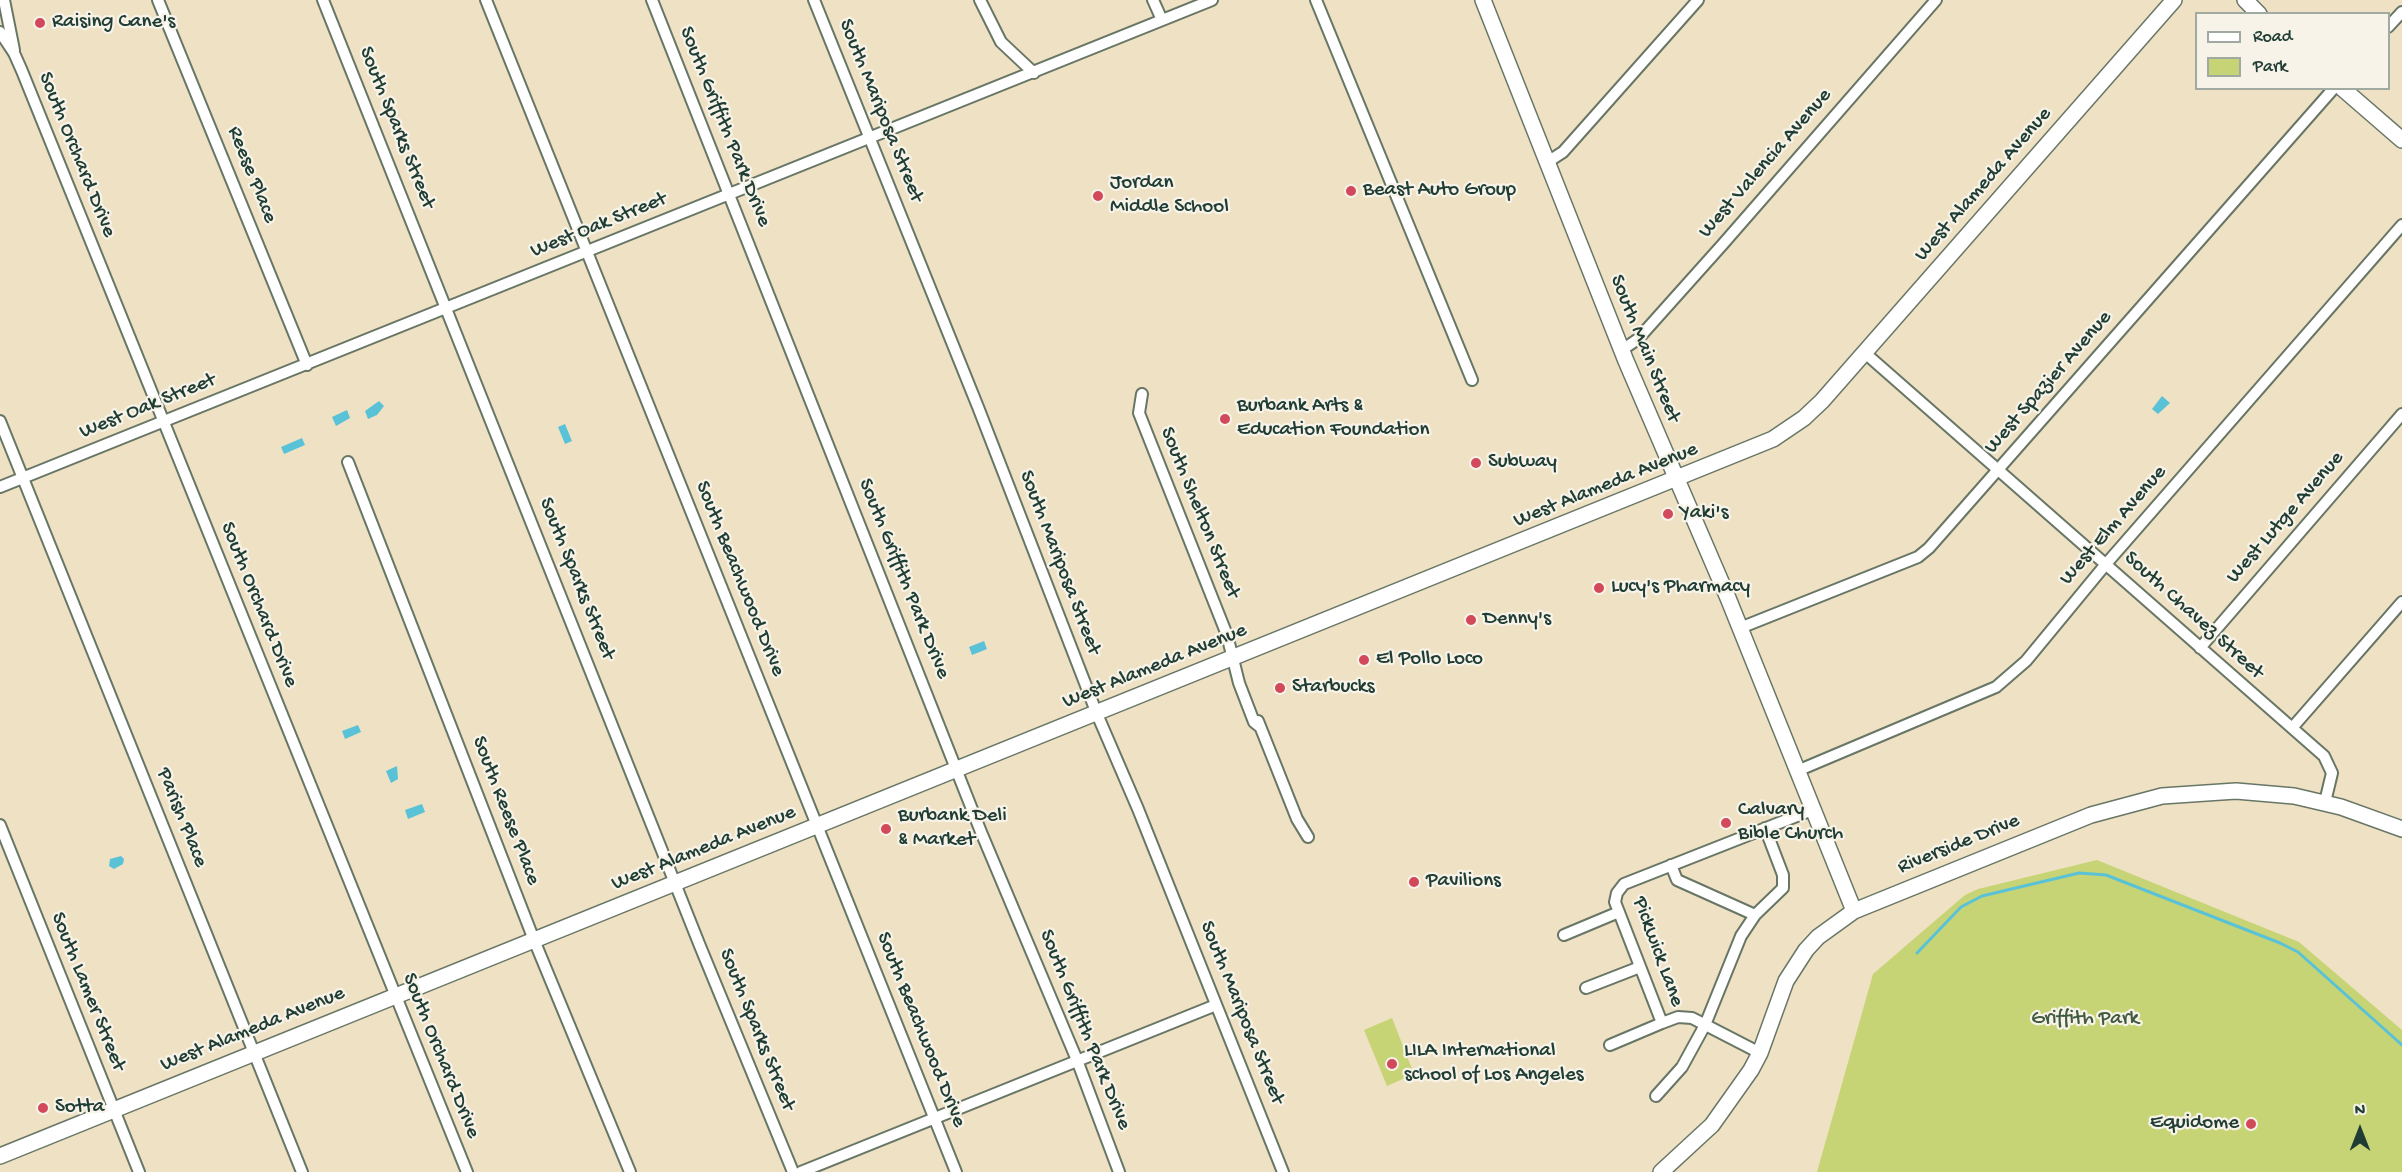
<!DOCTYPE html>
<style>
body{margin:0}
#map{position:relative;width:2402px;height:1172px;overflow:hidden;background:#efe1c3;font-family:"Gochi Hand",sans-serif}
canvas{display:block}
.legend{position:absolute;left:2195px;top:12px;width:195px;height:78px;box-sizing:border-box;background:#f7f3e8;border:2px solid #a1aaa0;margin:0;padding:8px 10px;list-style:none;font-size:18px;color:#1f3d34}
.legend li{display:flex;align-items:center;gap:12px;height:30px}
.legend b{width:30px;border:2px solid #a1aaa0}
.north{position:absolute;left:2330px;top:1100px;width:60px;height:60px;-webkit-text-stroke:4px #f7f3e8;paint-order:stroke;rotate:0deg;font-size:16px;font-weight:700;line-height:24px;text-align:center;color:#1f3d34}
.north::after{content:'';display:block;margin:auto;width:21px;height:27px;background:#1f3d34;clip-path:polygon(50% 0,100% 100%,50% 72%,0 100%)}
</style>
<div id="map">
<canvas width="2402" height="1172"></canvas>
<ul class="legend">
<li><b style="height:8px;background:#fff"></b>Road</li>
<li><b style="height:16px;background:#c6d476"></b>Park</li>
</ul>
<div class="north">N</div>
</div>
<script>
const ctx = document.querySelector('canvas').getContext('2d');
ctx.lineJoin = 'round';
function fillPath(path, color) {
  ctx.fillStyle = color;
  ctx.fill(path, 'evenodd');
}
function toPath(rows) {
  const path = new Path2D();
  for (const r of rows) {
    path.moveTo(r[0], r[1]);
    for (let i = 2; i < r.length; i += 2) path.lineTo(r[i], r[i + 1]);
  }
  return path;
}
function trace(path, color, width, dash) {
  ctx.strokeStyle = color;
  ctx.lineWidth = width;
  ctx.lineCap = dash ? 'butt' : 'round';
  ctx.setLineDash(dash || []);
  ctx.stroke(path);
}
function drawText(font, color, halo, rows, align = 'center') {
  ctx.font = font + ' "Gochi Hand",sans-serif';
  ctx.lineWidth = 4.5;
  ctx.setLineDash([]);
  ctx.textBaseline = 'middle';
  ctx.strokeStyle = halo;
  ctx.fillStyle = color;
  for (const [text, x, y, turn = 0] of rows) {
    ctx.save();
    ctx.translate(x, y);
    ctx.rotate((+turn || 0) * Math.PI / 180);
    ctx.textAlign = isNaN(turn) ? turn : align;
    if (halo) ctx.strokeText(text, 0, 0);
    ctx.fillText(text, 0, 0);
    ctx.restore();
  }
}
fillPath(toPath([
 [2097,860,2299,942,2402,1030,2402,1172,1817,1172,1873,974,1965,895,1978,889],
 [1392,1018,1414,1074,1387,1086,1364,1030]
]), '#c6d476');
fillPath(toPath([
 [2162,396,2170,403,2158,414,2152,409],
 [379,401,384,406,377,415,368,419,365,411],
 [347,410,350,418,336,426,332,417],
 [565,424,572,441,565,444,558,427],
 [302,438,305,445,284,454,281,447],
 [984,641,987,649,972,655,969,647],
 [358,725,361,732,345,739,342,731],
 [397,766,398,779,391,783,386,771],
 [422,804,425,812,408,819,405,810],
 [121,856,124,859,123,864,114,869,109,866,110,859]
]), '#5ac2d7');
trace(toPath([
 [1917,953,1961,907,1982,896,2079,873,2106,875,2280,943,2298,952,2402,1045]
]), '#5ac2d7', 3);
const minor = toPath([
 [4,0,14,50],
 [158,0,307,365],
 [323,0,700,946,793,1172],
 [486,0,956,1172],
 [652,0,981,832,1077,1060,1119,1172],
 [814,0,978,407,1097,714,1138,809,1283,1172],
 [980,0,1001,42,1034,73],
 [1153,0,1162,20],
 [1316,0,1472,380],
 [2388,27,2402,12],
 [0,32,14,53,22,71,467,1172],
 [1546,163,1563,152,1698,0],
 [1622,350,1638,339,1723,244,1936,0],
 [1865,353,2324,756,2332,773,2325,802],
 [1142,394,1139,413,1227,635,1239,683,1254,722,1259,726],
 [0,421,302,1172],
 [348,462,534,940,630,1172],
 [0,487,1212,0],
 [1740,628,1918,557,1929,548,2334,88],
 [2200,648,2402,414],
 [1258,721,1297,819,1308,837],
 [2292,728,2402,602],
 [1797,771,1996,687,2026,661,2106,564,2402,225],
 [0,825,139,1172],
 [1671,865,1677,880,1755,915],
 [1564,935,1619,912],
 [1586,988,1640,967],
 [1610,1045,1662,1023],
 [1760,1053,1692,1018,1678,1017,1662,1023,1615,902,1617,893,1624,884,1812,810],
 [1656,1096,1682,1067,1705,1025,1741,936,1755,915,1783,888,1783,875,1765,828],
 [801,1172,1216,1005]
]);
const secondary = toPath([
 [1483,0,1626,361,1728,598,1854,911],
 [2245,0,2259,14],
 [2342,88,2402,140],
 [0,1156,1773,439,1804,418,1822,401,2174,0],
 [1661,1172,1712,1125,1751,1070,1760,1053,1786,981,1806,950,1818,937,1854,911,2091,815,2162,796,2236,791,2294,796,2341,807,2402,829]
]);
trace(minor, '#687666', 14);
trace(secondary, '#687666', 18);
trace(minor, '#fff', 10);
trace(secondary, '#fff', 15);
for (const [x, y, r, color] of [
 [40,23,6,"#d1495b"],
 [1351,191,6,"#d1495b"],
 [1098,196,6,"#d1495b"],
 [1225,419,6,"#d1495b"],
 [1476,463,6,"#d1495b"],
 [1668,514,6,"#d1495b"],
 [1599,588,6,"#d1495b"],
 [1471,620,6,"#d1495b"],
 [1364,660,6,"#d1495b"],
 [1280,688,6,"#d1495b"],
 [1726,823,6,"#d1495b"],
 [886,829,6,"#d1495b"],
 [1414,882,6,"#d1495b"],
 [1392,1064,6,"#d1495b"],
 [43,1108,6,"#d1495b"],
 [2251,1124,6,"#d1495b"]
]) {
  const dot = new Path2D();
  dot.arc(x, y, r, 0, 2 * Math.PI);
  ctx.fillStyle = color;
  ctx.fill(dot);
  trace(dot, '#f7f3e8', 2);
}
drawText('21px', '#1f3d34', '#f7f3e8', [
 ["Raising Cane's",52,23],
 ["Jordan",1110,184],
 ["Middle School",1110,208],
 ["Beast Auto Group",1363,191],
 ["Burbank Arts &",1237,407],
 ["Education Foundation",1237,431],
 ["Subway",1488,463],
 ["Yaki's",1680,514],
 ["Lucy's Pharmacy",1611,588],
 ["Denny's",1483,620],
 ["El Pollo Loco",1376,660],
 ["Starbucks",1292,688],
 ["Calvary",1738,811],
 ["Bible Church",1738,835],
 ["Burbank Deli",898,817],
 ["& Market",898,841],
 ["Pavilions",1426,882],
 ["LILA International",1404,1052],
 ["school of Los Angeles",1404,1076],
 ["Sotta",55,1108],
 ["Equidome",2239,1124,"right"]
], 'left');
drawText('21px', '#1f3d34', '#f7f3e8', [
 ["South Mariposa Street",880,111,68],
 ["South Griffith Park Drive",724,127,68],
 ["South Sparks Street",396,128,68],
 ["South Orchard Drive",76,155,68],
 ["West Valencia Avenue",1766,164,-49],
 ["Reese Place",251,175,68],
 ["West Alameda Avenue",1984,185,-49],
 ["West Oak Street",599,226,-22],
 ["South Main Street",1644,349,68],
 ["West Spazier Avenue",2049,383,-49],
 ["West Oak Street",148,407,-22],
 ["West Alameda Avenue",1606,486,-22],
 ["South Shelton Street",1199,513,68],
 ["West Lutge Avenue",2286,518,-49],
 ["West Elm Avenue",2114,526,-49],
 ["South Mariposa Street",1059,563,69],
 ["South Sparks Street",576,579,68],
 ["South Beachwood Drive",739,579,68],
 ["South Griffith Park Drive",903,579,68],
 ["South Orchard Drive",258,605,68],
 ["South Chavez Street",2193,616,42],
 ["West Alameda Avenue",1155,667,-22],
 ["South Reese Place",505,811,69],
 ["Parish Place",181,818,68],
 ["Riverside Drive",1959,845,-22],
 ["West Alameda Avenue",704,849,-22],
 ["Pickwick Lane",1657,952,70],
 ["South Lamer Street",87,992,68],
 ["South Mariposa Street",1241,1013,68],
 ["West Alameda Avenue",253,1030,-22],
 ["South Sparks Street",756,1030,68],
 ["South Beachwood Drive",920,1030,68],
 ["South Griffith Park Drive",1084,1030,68],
 ["South Orchard Drive",440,1056,68]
]);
drawText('21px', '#405b41', '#f7f3e8', [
 ["Griffith Park",2085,1020]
]);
</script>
